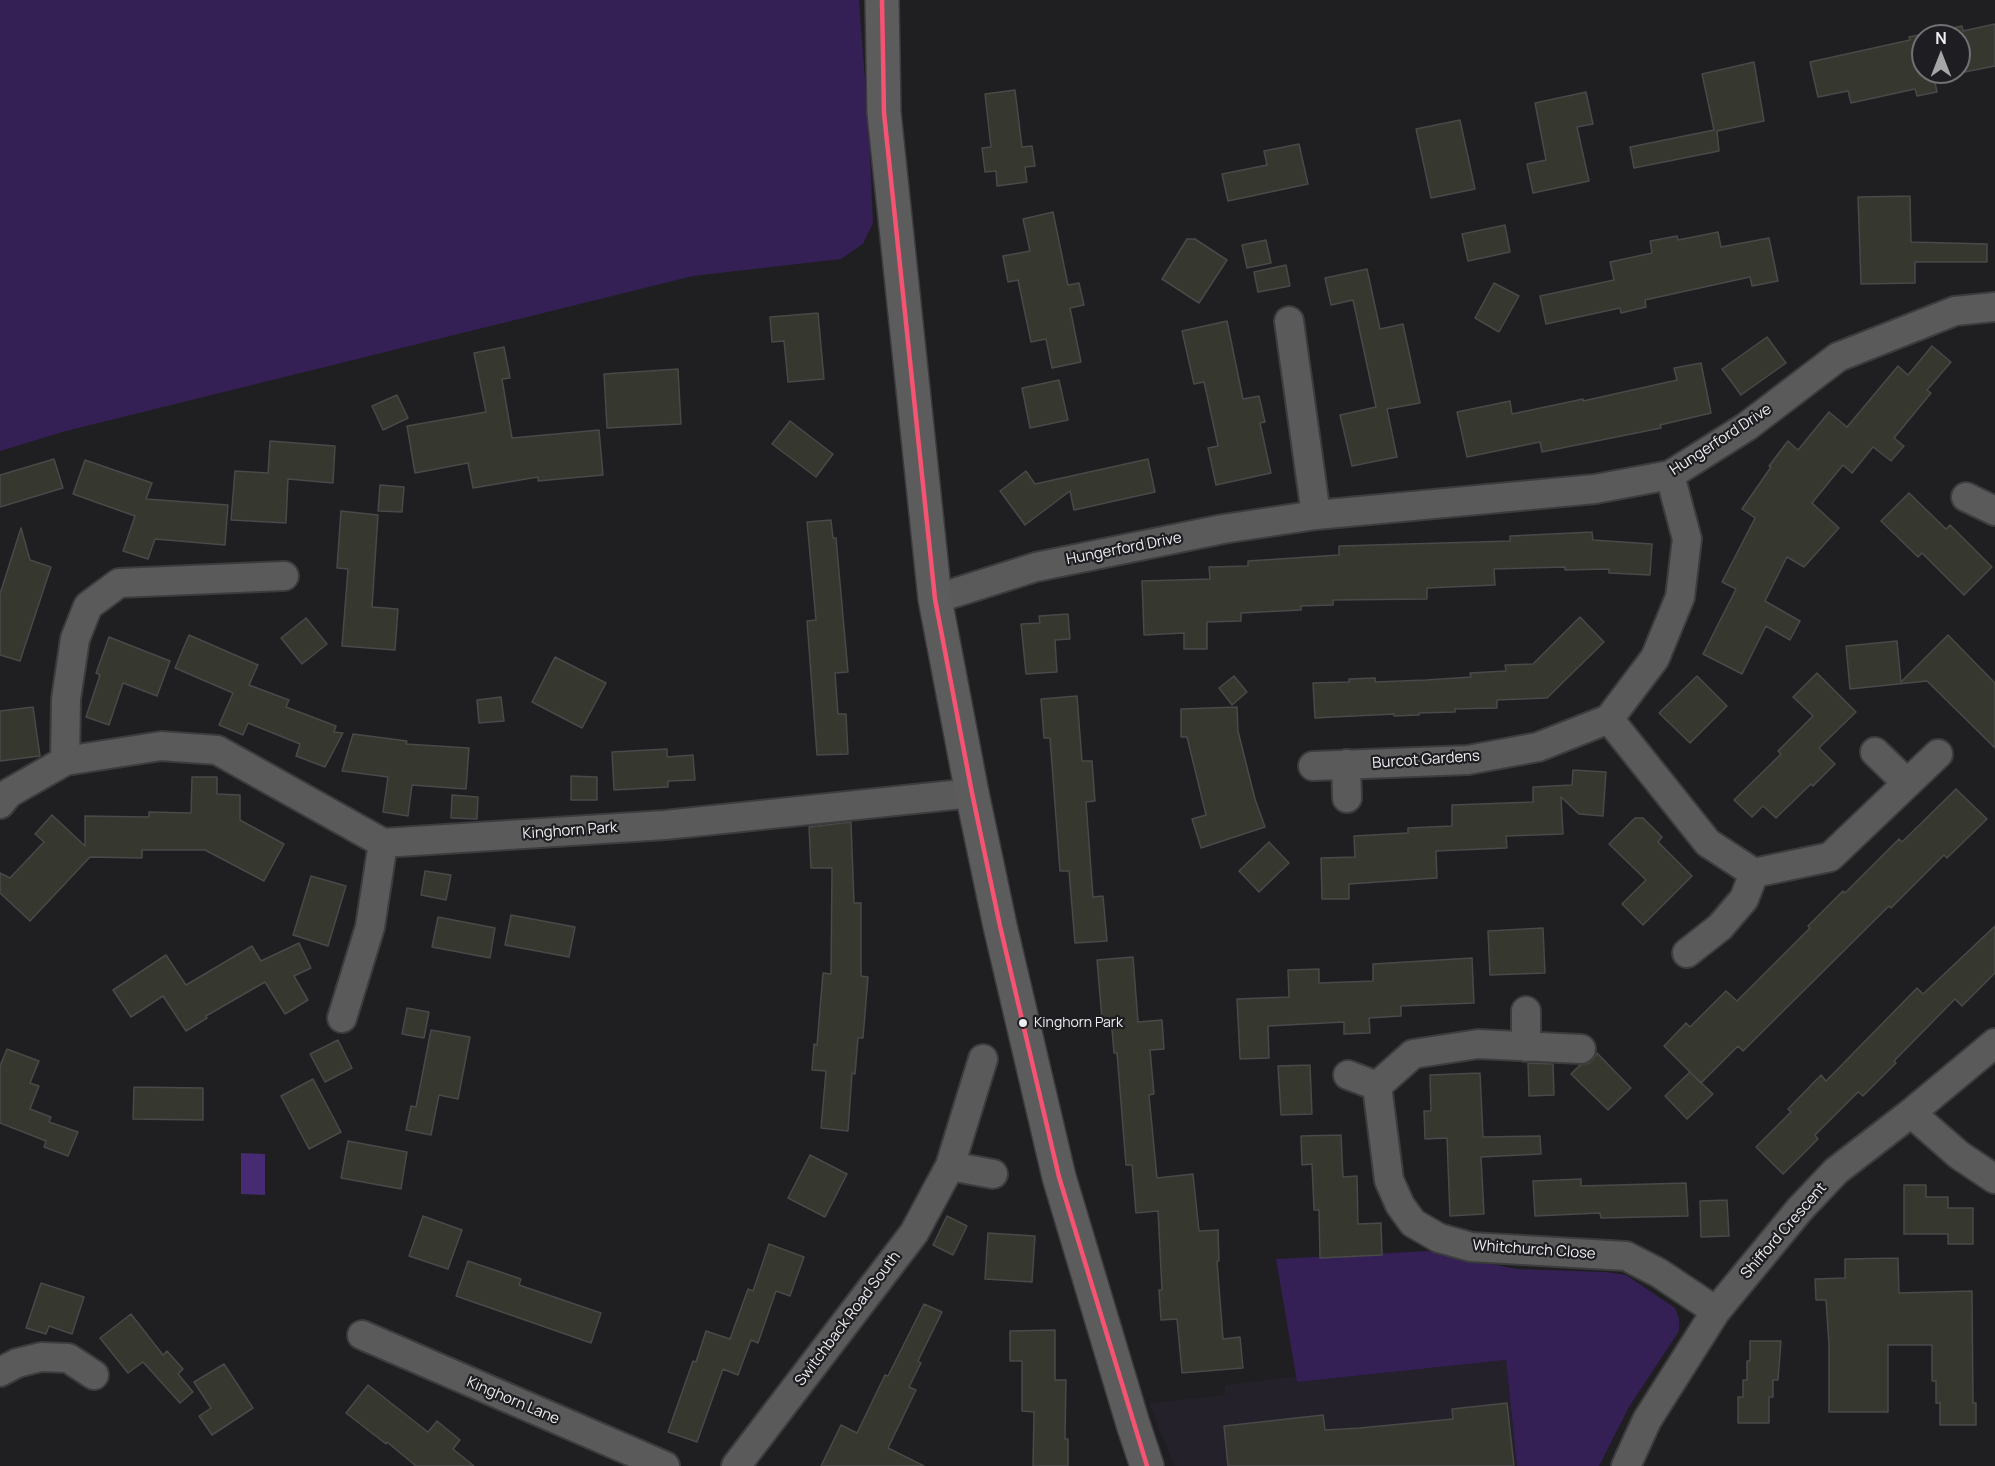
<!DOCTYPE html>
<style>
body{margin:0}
#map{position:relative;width:1995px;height:1466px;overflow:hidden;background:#1f1e20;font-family:Manrope,sans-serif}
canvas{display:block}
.north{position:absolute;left:1911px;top:24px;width:60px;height:60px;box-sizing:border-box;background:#1e1d21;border:2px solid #727174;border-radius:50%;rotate:0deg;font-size:16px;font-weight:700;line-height:24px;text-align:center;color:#efeff1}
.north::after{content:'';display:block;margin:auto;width:21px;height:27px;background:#a6a6a8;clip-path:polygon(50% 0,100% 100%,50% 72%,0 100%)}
</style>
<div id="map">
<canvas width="1995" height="1466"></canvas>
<div class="north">N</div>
</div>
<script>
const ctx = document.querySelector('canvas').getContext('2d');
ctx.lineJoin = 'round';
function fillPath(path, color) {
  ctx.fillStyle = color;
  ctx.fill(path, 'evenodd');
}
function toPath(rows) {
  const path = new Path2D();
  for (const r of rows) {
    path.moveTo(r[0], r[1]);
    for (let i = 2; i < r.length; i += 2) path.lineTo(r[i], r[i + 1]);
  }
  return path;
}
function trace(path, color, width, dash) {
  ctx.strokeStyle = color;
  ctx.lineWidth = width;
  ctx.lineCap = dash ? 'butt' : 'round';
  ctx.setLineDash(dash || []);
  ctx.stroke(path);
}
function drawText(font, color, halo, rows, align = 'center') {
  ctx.font = font + ' Manrope,sans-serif';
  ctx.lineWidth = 4.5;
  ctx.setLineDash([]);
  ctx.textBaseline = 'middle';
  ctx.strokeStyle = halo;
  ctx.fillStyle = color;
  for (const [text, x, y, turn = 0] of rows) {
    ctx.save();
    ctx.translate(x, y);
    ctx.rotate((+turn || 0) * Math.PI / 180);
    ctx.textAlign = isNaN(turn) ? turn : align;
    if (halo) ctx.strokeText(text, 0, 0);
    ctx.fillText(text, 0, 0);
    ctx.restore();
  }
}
fillPath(toPath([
 [1506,1360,1517,1466,1174,1466,1149,1403,1225,1395,1225,1385,1296,1376,1297,1382]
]), '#24212a');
fillPath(toPath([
 [0,0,859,0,869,135,873,223,863,244,841,259,693,276,66,431,0,451],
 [1429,1251,1516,1269,1605,1272,1626,1275,1675,1308,1679,1319,1679,1331,1629,1407,1599,1466,1517,1466,1506,1360,1297,1382,1276,1259]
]), '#342054');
fillPath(toPath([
 [241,1153,265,1154,265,1195,241,1194]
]), '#462b72');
const building = toPath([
 [1995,24,1995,66,1934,78,1937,92,1917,96,1915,89,1851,103,1848,91,1818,97,1810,62,1910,40,1909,37,1962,26,1963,31,1995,24],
 [1923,36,1959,36,1959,72,1923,72,1923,36],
 [1754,62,1764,121,1717,131,1719,151,1634,168,1630,147,1714,130,1702,74,1754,62],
 [1015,90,1022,147,1032,146,1035,166,1025,167,1027,182,997,186,996,171,985,172,982,148,991,147,985,94,1015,90],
 [1586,92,1593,124,1577,127,1589,181,1533,193,1527,164,1546,160,1535,103,1586,92],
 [1460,120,1475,189,1431,198,1416,129,1460,120],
 [1299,144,1308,184,1228,201,1222,174,1267,165,1264,151,1299,144],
 [1910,196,1911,242,1987,244,1987,262,1915,262,1915,283,1861,284,1858,197,1910,196],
 [1053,212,1068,285,1079,283,1084,305,1070,308,1081,362,1052,368,1046,339,1031,342,1018,280,1008,282,1003,256,1030,251,1023,219,1053,212],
 [1505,225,1510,252,1468,261,1462,234,1505,225],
 [1718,232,1721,247,1769,238,1778,281,1752,286,1750,277,1645,300,1646,307,1621,313,1620,308,1546,324,1540,296,1614,280,1610,262,1652,253,1650,241,1677,236,1678,240,1718,232],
 [1187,239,1195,239,1227,260,1199,303,1162,279,1187,239],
 [1266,240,1271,263,1247,268,1242,245,1266,240],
 [1286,265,1290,286,1258,292,1254,272,1286,265],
 [1367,269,1380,329,1403,324,1420,403,1387,409,1397,457,1352,466,1340,415,1376,407,1353,300,1331,305,1325,278,1367,269],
 [1494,283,1519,296,1499,332,1475,318,1494,283],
 [818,313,824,379,788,382,784,341,772,342,770,317,818,313],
 [1227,321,1243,399,1259,396,1265,422,1260,423,1271,473,1216,485,1208,448,1218,446,1204,382,1194,384,1182,331,1227,321],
 [1767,337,1786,363,1741,395,1722,369,1767,337],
 [1932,346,1951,362,1927,390,1931,393,1894,438,1904,446,1891,461,1873,447,1852,473,1843,465,1812,503,1839,528,1804,567,1787,557,1765,601,1800,621,1790,640,1766,626,1742,674,1703,654,1736,589,1722,582,1755,518,1742,509,1771,467,1769,466,1788,441,1798,450,1829,412,1847,427,1898,366,1908,375,1932,346],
 [504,347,510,378,502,379,512,438,599,430,603,475,538,481,538,477,473,488,468,463,415,473,407,426,486,412,474,353,504,347],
 [1701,363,1711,413,1660,425,1661,428,1542,452,1540,442,1467,457,1457,412,1510,401,1512,414,1583,399,1583,401,1677,380,1674,368,1701,363],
 [678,369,681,424,607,428,604,374,678,369],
 [1059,380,1068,420,1030,428,1022,388,1059,380],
 [397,395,408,418,383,430,372,406,397,395],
 [790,421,833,454,816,477,772,444,790,421],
 [270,441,335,446,333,483,288,479,286,523,231,520,235,471,268,473,270,441],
 [54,459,63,488,0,507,0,475,54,459],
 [1148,459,1155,492,1074,510,1070,491,1025,525,1000,491,1026,471,1035,484,1148,459],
 [85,460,152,483,146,499,228,505,225,545,155,539,148,559,123,551,135,516,73,494,85,460],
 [380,485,404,487,402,512,378,511,380,485],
 [1909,493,1946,529,1950,525,1992,567,1964,595,1922,553,1918,557,1881,521,1909,493],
 [341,511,378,515,372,607,398,609,395,650,342,646,348,569,337,568,341,511],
 [831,520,833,538,836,538,848,672,835,673,838,714,846,714,848,754,817,755,807,621,816,620,807,522,831,520],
 [21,528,30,560,51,567,20,661,0,655,0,594,21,528],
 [1592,532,1593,540,1652,544,1650,575,1609,573,1609,569,1565,570,1565,567,1494,569,1495,585,1427,588,1427,599,1333,600,1333,605,1301,606,1301,610,1241,613,1241,621,1207,622,1207,649,1184,649,1184,633,1144,635,1142,581,1210,579,1209,567,1248,566,1248,561,1339,555,1339,546,1510,541,1510,536,1592,532],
 [1068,614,1070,639,1055,640,1057,672,1026,674,1021,624,1040,623,1039,616,1068,614],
 [1580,617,1604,642,1547,698,1497,700,1497,708,1455,709,1455,712,1419,713,1419,715,1394,716,1394,714,1315,718,1313,683,1349,682,1349,679,1375,678,1375,682,1426,680,1471,677,1470,673,1506,671,1505,665,1533,664,1580,617],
 [306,618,327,644,302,664,281,638,306,618],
 [189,635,258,665,249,685,289,700,286,707,336,726,334,732,343,733,325,767,296,756,300,744,248,723,243,735,219,725,233,693,175,668,189,635],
 [1948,635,1995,683,1995,748,1927,681,1850,689,1846,646,1897,641,1901,682,1948,635],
 [109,637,170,661,157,696,123,683,109,725,86,717,100,675,96,673,109,637],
 [555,657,606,683,582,728,532,702,555,657],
 [1817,673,1856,712,1819,748,1835,764,1813,786,1811,784,1776,818,1763,806,1752,817,1734,800,1781,754,1778,751,1813,716,1793,697,1817,673],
 [1234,676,1247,692,1232,705,1219,688,1234,676],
 [1697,676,1727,706,1690,743,1659,713,1697,676],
 [1077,696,1082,761,1092,761,1095,801,1086,802,1093,897,1103,896,1107,941,1075,943,1069,871,1060,871,1050,738,1044,738,1041,699,1077,696],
 [501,697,504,721,479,723,477,700,501,697],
 [33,707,40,756,0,761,0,711,33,707],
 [1237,707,1238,731,1255,799,1265,827,1201,848,1192,819,1206,815,1187,737,1181,737,1181,709,1237,707],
 [353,734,407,741,406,744,469,748,466,789,412,785,408,816,383,812,388,777,342,771,353,734],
 [667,749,667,757,693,755,695,780,668,781,668,787,614,790,612,752,667,749],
 [1573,770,1606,772,1603,816,1579,814,1561,797,1563,834,1506,836,1507,848,1436,851,1437,878,1349,884,1349,899,1322,899,1321,858,1355,857,1354,836,1408,833,1408,828,1452,826,1452,805,1533,802,1533,787,1572,785,1573,770],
 [571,776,597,777,597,800,571,800,571,776],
 [192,777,217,777,217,794,240,795,240,820,284,844,264,881,205,850,142,850,142,858,90,857,30,921,0,893,0,873,10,878,44,842,35,834,52,815,85,846,85,816,149,817,149,812,191,813,192,777],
 [1956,789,1987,819,1947,858,1944,855,1891,908,1889,906,1743,1051,1738,1046,1701,1083,1664,1046,1686,1023,1690,1027,1726,991,1737,1001,1810,928,1808,926,1843,891,1845,893,1899,839,1902,842,1956,789],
 [452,795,478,797,477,819,451,818,452,795],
 [1635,818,1643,818,1662,837,1658,842,1692,876,1643,925,1622,904,1646,880,1609,844,1635,818],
 [851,822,854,903,861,903,861,976,868,977,863,1038,858,1038,855,1074,852,1073,848,1131,821,1128,826,1071,812,1070,814,1044,817,1045,823,973,831,974,832,868,811,868,809,827,851,822],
 [1269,842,1289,863,1259,892,1239,871,1269,842],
 [425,871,451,875,446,900,421,895,425,871],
 [311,876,346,886,328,946,293,935,311,876],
 [511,915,575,927,569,957,505,945,511,915],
 [438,917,495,928,490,958,432,947,438,917],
 [1995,926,1995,973,1962,1006,1955,999,1894,1061,1896,1063,1863,1096,1858,1092,1815,1135,1818,1139,1783,1174,1756,1147,1791,1112,1788,1109,1821,1075,1826,1081,1917,988,1923,994,1995,926],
 [1543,928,1545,973,1490,975,1488,931,1543,928],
 [299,943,311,968,294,976,308,1000,285,1014,265,982,206,1016,207,1018,186,1031,163,996,131,1017,113,990,166,955,186,985,252,946,261,961,299,943],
 [1133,957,1138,1022,1162,1020,1164,1049,1150,1050,1154,1094,1149,1095,1157,1178,1193,1174,1199,1231,1218,1230,1219,1261,1217,1261,1223,1339,1240,1337,1243,1368,1182,1373,1177,1319,1161,1320,1159,1290,1162,1290,1158,1211,1136,1213,1132,1165,1126,1165,1117,1053,1114,1053,1111,1018,1102,1019,1097,960,1133,957],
 [1472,958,1474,1003,1401,1006,1401,1016,1369,1018,1370,1033,1344,1034,1344,1022,1268,1026,1269,1058,1240,1059,1237,999,1289,997,1288,970,1319,969,1319,983,1373,981,1373,964,1472,958],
 [407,1008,429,1012,424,1038,402,1034,407,1008],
 [431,1030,470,1037,458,1099,439,1095,431,1135,406,1130,411,1106,416,1107,431,1030],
 [338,1040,352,1068,325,1082,310,1054,338,1040],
 [7,1049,39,1061,30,1083,39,1086,30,1109,51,1117,49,1122,78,1132,68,1156,44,1147,46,1141,0,1123,0,1066,7,1049],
 [1597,1053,1631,1088,1608,1110,1571,1074,1580,1065,1589,1063,1594,1058,1597,1053],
 [1528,1063,1553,1064,1554,1095,1529,1096,1528,1063],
 [1310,1065,1312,1114,1281,1115,1278,1066,1310,1065],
 [1690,1072,1713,1094,1687,1119,1665,1096,1690,1072],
 [1480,1073,1483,1137,1540,1136,1541,1154,1481,1157,1484,1214,1450,1216,1447,1138,1425,1139,1424,1111,1431,1111,1430,1075,1480,1073],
 [313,1079,341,1132,309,1149,281,1096,313,1079],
 [134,1087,203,1088,203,1120,133,1119,134,1087],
 [1341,1135,1343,1177,1357,1176,1358,1224,1381,1223,1382,1255,1320,1258,1319,1210,1314,1210,1312,1164,1302,1165,1301,1136,1341,1135],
 [348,1141,407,1152,401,1189,341,1178,348,1141],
 [810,1155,847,1174,825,1217,788,1198,810,1155],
 [1581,1179,1581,1186,1686,1183,1688,1216,1601,1218,1600,1213,1535,1216,1533,1181,1581,1179],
 [1904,1185,1926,1185,1926,1197,1948,1197,1948,1208,1973,1208,1973,1244,1948,1244,1948,1234,1904,1234,1904,1185],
 [1727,1200,1729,1236,1701,1237,1700,1201,1727,1200],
 [423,1216,462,1230,448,1269,409,1256,423,1216],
 [947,1216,967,1226,953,1255,933,1245,947,1216],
 [988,1233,1035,1236,1032,1282,985,1279,988,1233],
 [769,1244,804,1257,790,1296,776,1291,758,1343,751,1340,738,1375,723,1369,697,1442,668,1432,693,1361,696,1362,706,1331,730,1339,748,1289,753,1291,769,1244],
 [1898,1258,1899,1293,1972,1291,1973,1403,1976,1403,1976,1425,1940,1425,1940,1403,1936,1403,1936,1381,1932,1381,1932,1345,1888,1345,1888,1412,1829,1412,1829,1345,1826,1300,1816,1300,1815,1279,1845,1278,1845,1259,1898,1258],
 [468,1261,521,1279,519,1285,601,1313,591,1343,456,1296,468,1261],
 [41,1283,84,1297,72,1334,49,1326,46,1334,26,1328,41,1283],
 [924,1304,942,1312,918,1361,921,1363,909,1387,916,1390,888,1448,924,1466,821,1466,841,1425,857,1433,885,1375,888,1376,924,1304],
 [131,1314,163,1355,167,1351,183,1369,178,1374,193,1392,180,1403,143,1362,128,1373,100,1338,131,1314],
 [1055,1330,1055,1380,1066,1380,1065,1439,1068,1439,1068,1466,1033,1466,1034,1412,1022,1411,1022,1361,1010,1361,1010,1331,1055,1330],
 [1750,1341,1781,1341,1778,1380,1773,1380,1773,1397,1769,1397,1769,1423,1738,1423,1738,1397,1743,1397,1743,1380,1747,1380,1747,1361,1750,1361,1750,1341],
 [224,1364,253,1408,212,1435,199,1416,211,1408,194,1382,224,1364],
 [368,1385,428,1432,437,1421,460,1440,453,1449,474,1466,416,1466,387,1442,386,1444,346,1413,368,1385],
 [1507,1403,1514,1466,1228,1466,1224,1426,1323,1415,1325,1430,1360,1428,1453,1419,1452,1409,1507,1403]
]);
fillPath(building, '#363830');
trace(building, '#494949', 1.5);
const minor = toPath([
 [1289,321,1316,515],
 [1966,497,1995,511],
 [935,599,1036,567,1223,529,1316,515,1595,489,1670,475,1746,427,1838,357,1955,311,1995,307],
 [1609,719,1708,843,1754,873],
 [1875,752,1907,783],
 [65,761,161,746,217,750,383,843,665,825,972,793],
 [1346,764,1347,798],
 [1313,766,1468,760,1538,747,1609,719,1655,658,1680,597,1687,539,1670,475],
 [0,804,9,793,65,761,66,699,75,639,88,606,119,583,284,576],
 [1687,953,1720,927,1744,899,1754,873,1830,857,1938,754],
 [1526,1011,1526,1047],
 [342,1018,370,927,383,843],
 [1581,1049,1478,1044,1413,1054,1377,1086,1389,1180,1400,1205,1413,1223,1439,1238,1471,1247,1626,1256,1659,1273,1716,1311],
 [983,1059,950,1166,993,1174],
 [1348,1075,1377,1086],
 [1911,1113,1959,1155,1995,1179],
 [362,1335,665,1466],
 [0,1372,17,1363,41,1357,68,1358,94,1375],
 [736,1466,914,1233,950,1166],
 [1626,1466,1647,1420,1716,1311,1800,1209,1836,1171,1911,1113,1995,1043]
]);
const secondary = toPath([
 [882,0,884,113,935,599,972,793,1000,926,1059,1177,1133,1424,1147,1466]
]);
trace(minor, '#3c3b3d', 32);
trace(secondary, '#3c3b3d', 36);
trace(minor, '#5a5a5a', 28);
trace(secondary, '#5c5c5d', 33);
trace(toPath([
 [882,0,884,113,935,599,972,793,1000,926,1059,1177,1147,1466]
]), '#f65372', 4.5);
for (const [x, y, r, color] of [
 [1023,1023,5,"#efeff1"]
]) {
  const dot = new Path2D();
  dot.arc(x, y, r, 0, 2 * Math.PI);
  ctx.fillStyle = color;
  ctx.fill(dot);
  trace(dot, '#1e1d21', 2);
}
drawText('14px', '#efeff1', '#1e1d21', [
 ["Kinghorn Park",1034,1023]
], 'left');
drawText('15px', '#efeff1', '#1e1d21', [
 ["Hungerford Drive",1721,440,-33],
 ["Hungerford Drive",1124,549,-11],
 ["Burcot Gardens",1426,760,-4],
 ["Kinghorn Park",570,831,-4],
 ["Shifford Crescent",1784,1231,-49],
 ["Whitchurch Close",1534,1250,4],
 ["Switchback Road South",848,1319,-53],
 ["Kinghorn Lane",513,1401,23]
]);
</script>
